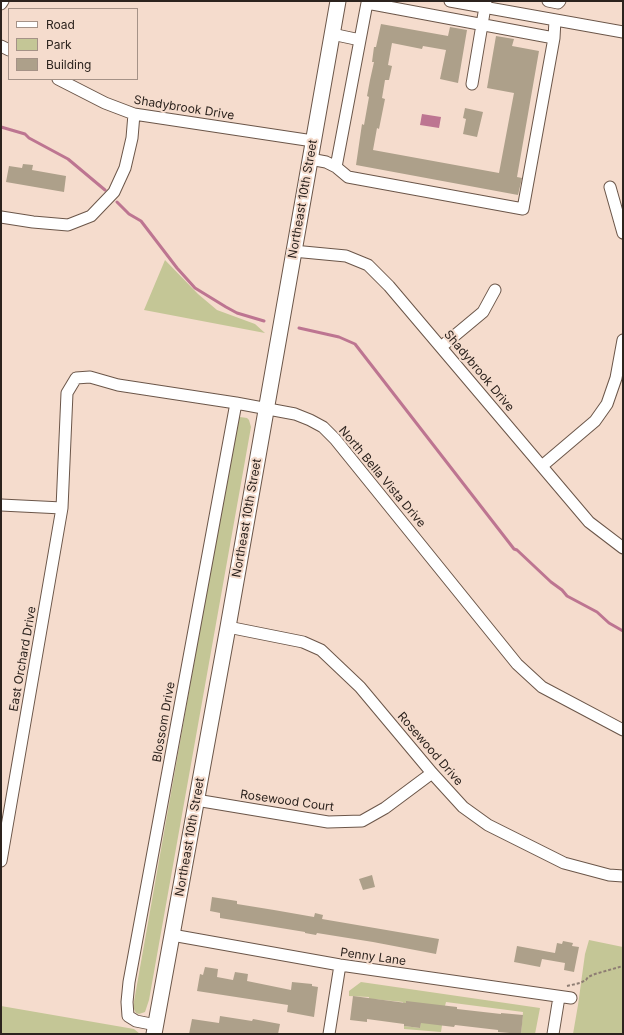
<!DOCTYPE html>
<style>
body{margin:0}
#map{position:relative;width:624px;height:1035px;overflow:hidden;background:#f5dccd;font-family:Inter,sans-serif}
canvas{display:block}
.frame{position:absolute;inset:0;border:2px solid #2c231e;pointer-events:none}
.legend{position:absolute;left:8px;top:8px;width:130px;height:72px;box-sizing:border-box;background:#f5dccd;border:1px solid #a59287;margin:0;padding:5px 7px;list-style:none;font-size:12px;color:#2c231e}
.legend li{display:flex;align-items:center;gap:8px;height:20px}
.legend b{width:20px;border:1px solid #a59287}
</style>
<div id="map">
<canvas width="624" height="1035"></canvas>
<div class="frame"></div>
<ul class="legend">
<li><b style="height:5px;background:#fff"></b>Road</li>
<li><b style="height:11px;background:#c4c696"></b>Park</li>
<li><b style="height:11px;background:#ada08a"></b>Building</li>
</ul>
</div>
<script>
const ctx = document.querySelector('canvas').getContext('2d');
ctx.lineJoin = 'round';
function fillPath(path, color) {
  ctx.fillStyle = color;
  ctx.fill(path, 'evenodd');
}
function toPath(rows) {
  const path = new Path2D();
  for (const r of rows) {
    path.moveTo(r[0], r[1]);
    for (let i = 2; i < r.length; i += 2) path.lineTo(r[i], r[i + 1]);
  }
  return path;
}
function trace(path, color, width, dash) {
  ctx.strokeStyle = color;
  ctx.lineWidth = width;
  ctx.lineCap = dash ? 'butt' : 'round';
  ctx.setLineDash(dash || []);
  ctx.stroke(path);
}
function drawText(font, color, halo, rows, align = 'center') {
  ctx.font = font + ' Inter,sans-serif';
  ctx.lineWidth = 4;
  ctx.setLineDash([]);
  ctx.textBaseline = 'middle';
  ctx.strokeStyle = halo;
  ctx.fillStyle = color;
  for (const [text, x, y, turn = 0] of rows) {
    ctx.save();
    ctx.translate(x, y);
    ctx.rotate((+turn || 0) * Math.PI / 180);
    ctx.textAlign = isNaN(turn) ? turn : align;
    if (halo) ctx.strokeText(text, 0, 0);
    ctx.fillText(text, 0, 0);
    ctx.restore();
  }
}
fillPath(toPath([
 [165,260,198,294,217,310,255,324,265,333,144,310],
 [240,417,247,418,249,420,251,427,149,1000,145,1012,139,1014,136,1013,133,1007,237,421],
 [589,940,623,947,623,1034,573,1034,578,1005,585,954],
 [361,982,540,1008,535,1034,521,1034,523,1012,446,1002,445,1006,441,1032,404,1029,404,1026,420,1028,423,1004,405,1009,403,1002,373,999,369,1004,369,997,349,996,349,991],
 [1,1006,134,1029,140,1034,1,1034]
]), '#c4c696');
fillPath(toPath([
 [422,114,441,117,439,128,420,125]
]), '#bd7591');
trace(toPath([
 [1,127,25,134,29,138,68,159,105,190],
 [117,202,129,214,141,221,177,268,195,288,226,307,237,313,264,321],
 [299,328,339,337,355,344,514,549,517,550,551,582,562,590,567,596,597,612,609,623,623,631]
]), '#bd7591', 3);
fillPath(toPath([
 [381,24,448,36,450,27,467,30,458,83,440,79,446,50,423,46,422,49,392,43,388,65,392,66,389,80,385,80,382,98,385,99,379,129,377,128,373,150,499,173,514,93,487,88,496,36,514,39,512,46,539,51,517,177,522,178,518,195,356,165,362,124,364,125,369,97,367,96,370,80,374,62,372,62,374,47,376,47],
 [465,108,483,112,477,137,463,134,466,119,463,118],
 [23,164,33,165,32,170,66,176,64,192,6,182,9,166,22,168],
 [372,875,375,887,363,890,359,879],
 [212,897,237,901,237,904,274,910,314,917,315,913,323,915,322,919,439,939,436,954,373,942,317,933,316,935,305,933,305,932,220,918,220,913,210,911],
 [563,941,573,943,572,946,579,947,574,972,564,970,565,963,542,959,540,967,514,962,517,946,555,953,557,943,562,944],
 [205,967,218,969,217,977,233,980,235,972,248,974,247,981,291,990,292,982,312,984,312,986,318,987,314,1017,287,1012,288,1005,197,991,200,974,203,975],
 [353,996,406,1003,406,1001,457,1007,457,1009,501,1014,501,1013,523,1015,521,1034,498,1032,498,1030,455,1025,454,1027,421,1023,420,1028,404,1026,404,1024,367,1019,367,1022,350,1020],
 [220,1016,252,1021,253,1019,280,1024,278,1034,189,1034,192,1019,219,1023]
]), '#ada08a');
const minor = toPath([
 [450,1,623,32],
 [548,1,558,3,560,1],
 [1,4,3,1],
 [332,34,360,40],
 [1,46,9,50],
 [58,79,105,103,134,114,313,141],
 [472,84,486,1],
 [310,159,326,162,336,167,348,177,523,209,554,38,555,20],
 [336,167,367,3,554,38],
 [610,187,623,233],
 [1,217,33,222,68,225,91,216,114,192,125,168,132,138,134,114],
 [293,251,346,256,368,265,389,286,589,522,623,548],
 [441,347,483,312,495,290],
 [542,466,595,421,607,404,616,378,623,340],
 [1,505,62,508,67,393,76,378,90,377,118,385,236,403,295,414,310,420,323,427,335,439,517,664,542,687,623,730],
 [228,627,303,642,321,650,360,687,432,773,463,807,488,825,564,863,609,875,623,876],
 [196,800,328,822,362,821,385,808,432,773],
 [1,861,62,508],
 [172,935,340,965,571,998],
 [156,1025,136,1021,128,1016,127,1002,129,982,236,403],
 [329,1034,340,965],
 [553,1034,559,997]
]);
const secondary = toPath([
 [154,1034,228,627,338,1]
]);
trace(minor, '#6b5649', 13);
trace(secondary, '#6b5649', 17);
trace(toPath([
 [567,986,580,983,586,980,588,977,595,974,623,966]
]), '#8e7d73', 2, [3, 2]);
trace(minor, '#fff', 11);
trace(secondary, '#fff', 15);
drawText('12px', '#2c231e', '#f5dccd', [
 ["Shadybrook Drive",184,108,9],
 ["Northeast 10th Street",303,199,-80],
 ["Shadybrook Drive",479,371,50],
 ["North Bella Vista Drive",382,477,50],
 ["Northeast 10th Street",247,518,-80],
 ["East Orchard Drive",23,659,-80],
 ["Blossom Drive",164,722,-80],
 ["Rosewood Drive",430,749,49],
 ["Rosewood Court",287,801,8],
 ["Northeast 10th Street",190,837,-80],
 ["Penny Lane",373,957,8]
]);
</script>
